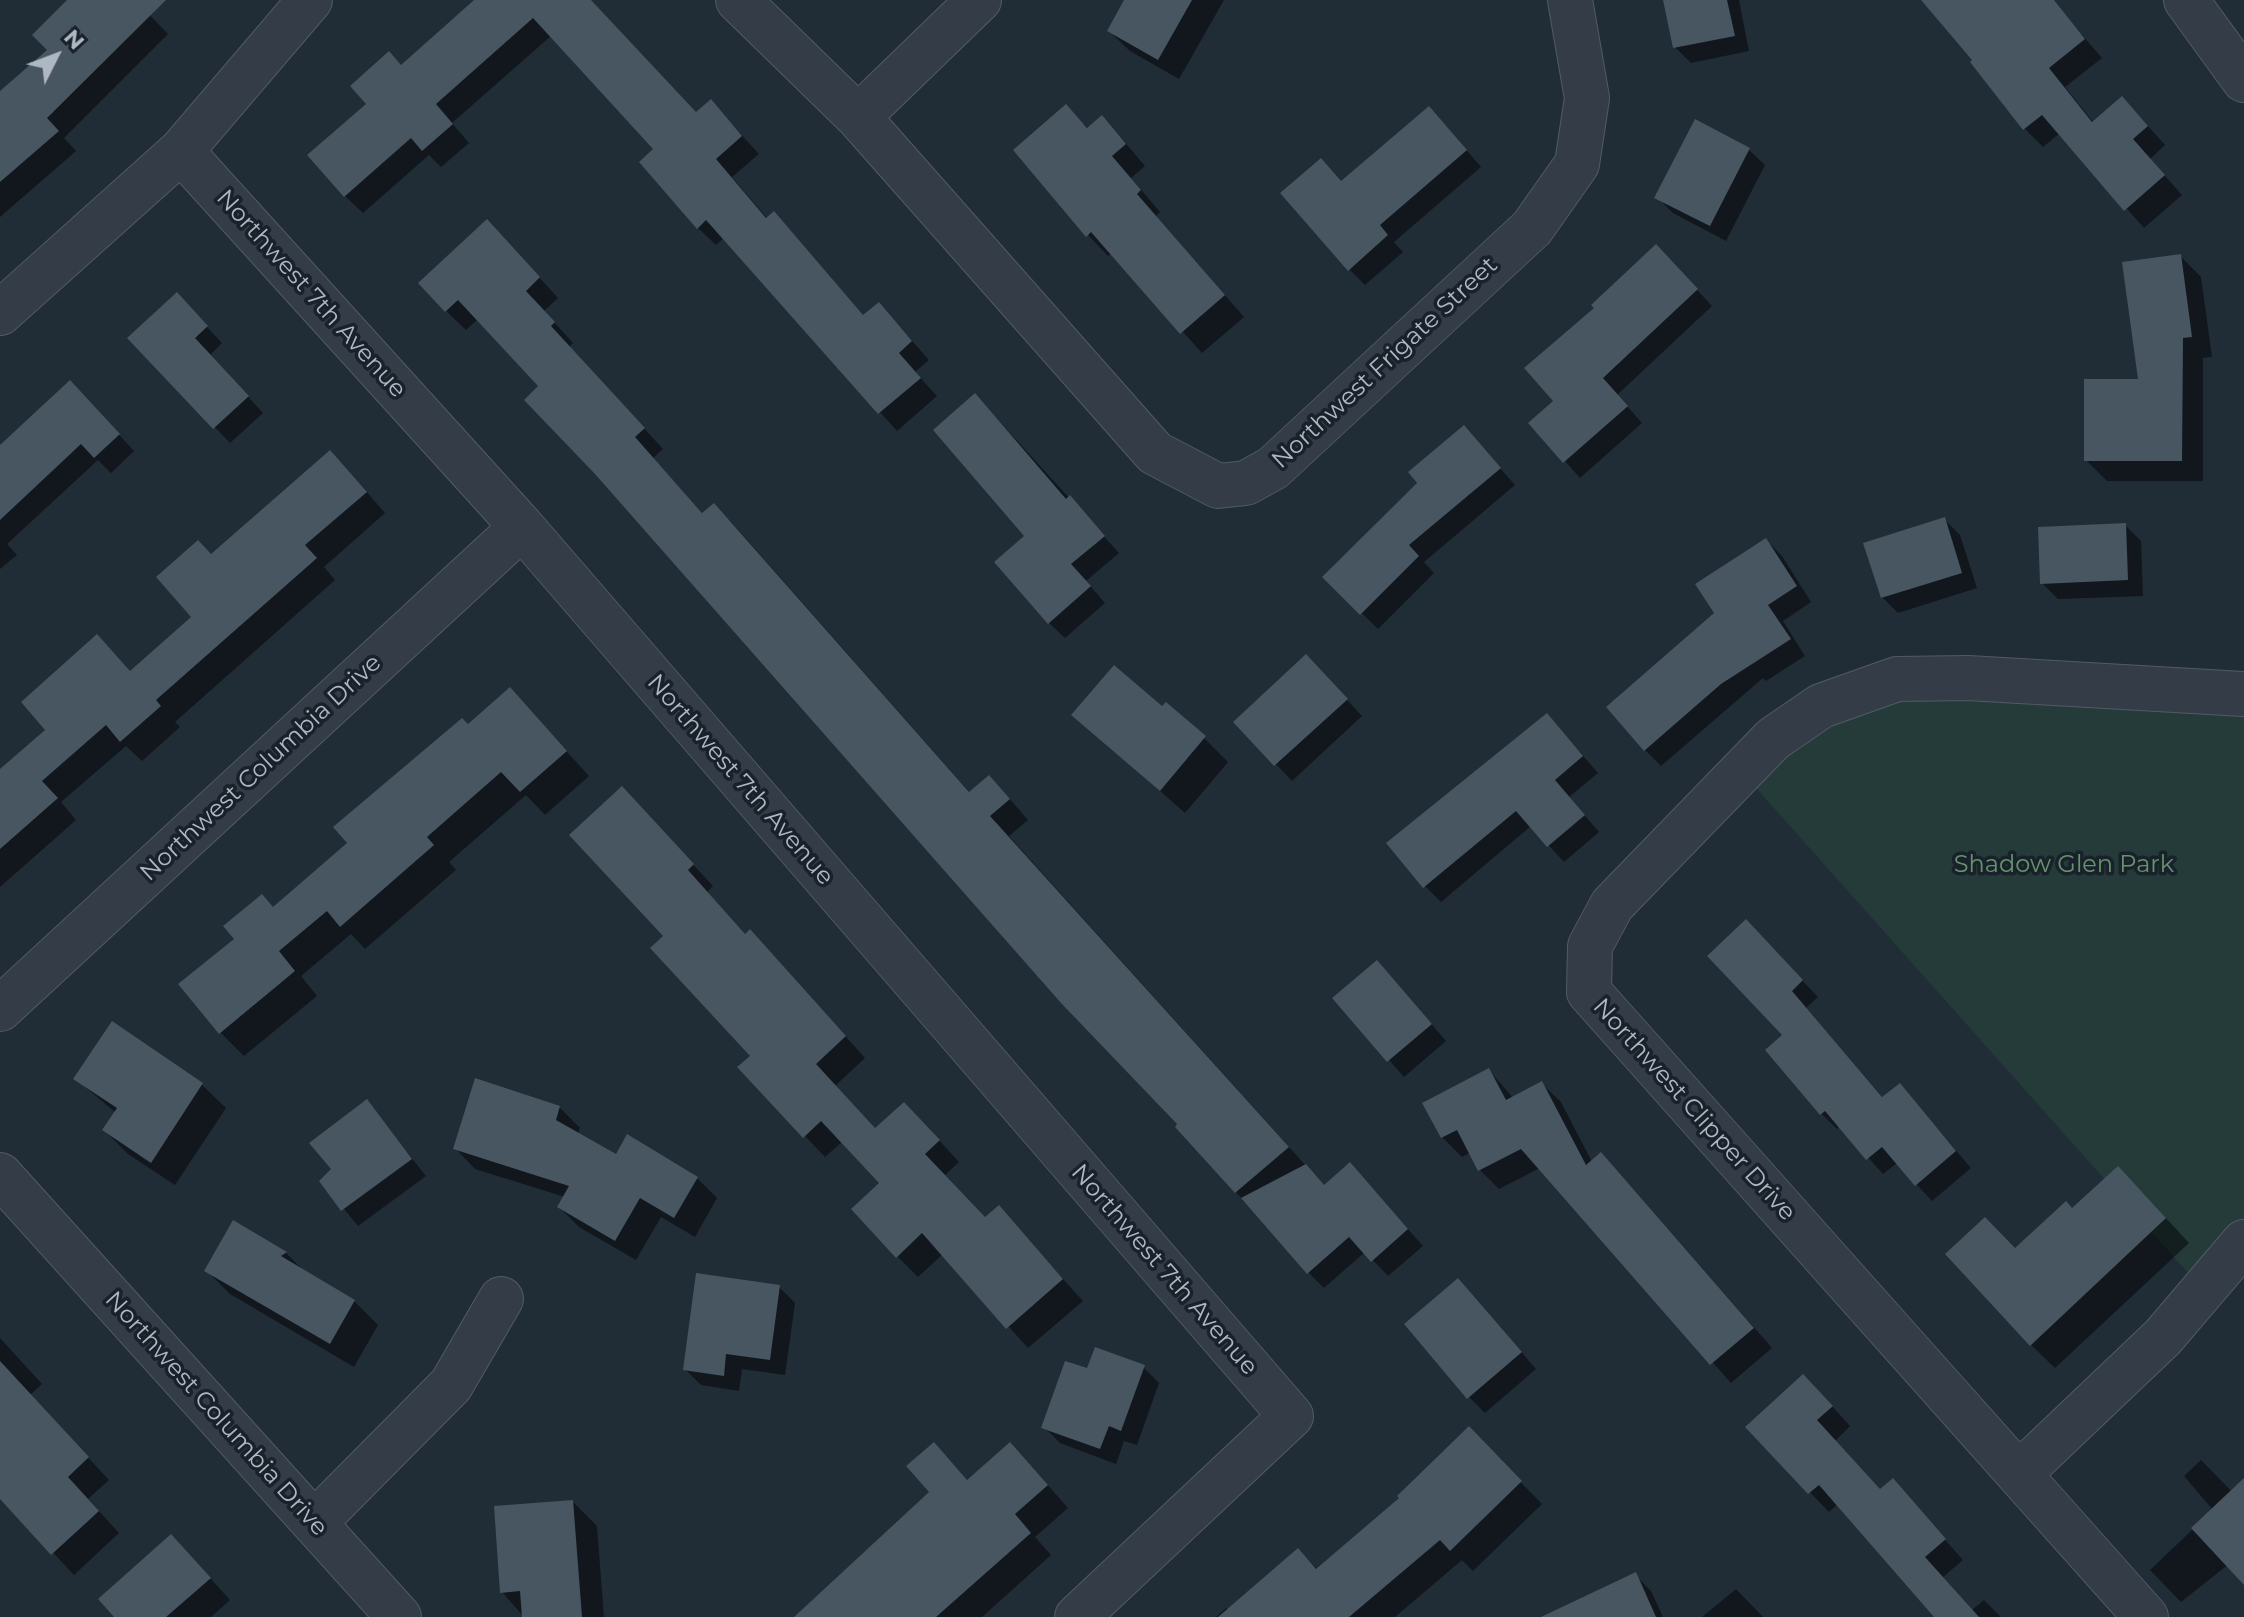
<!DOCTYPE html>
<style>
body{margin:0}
#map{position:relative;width:2244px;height:1617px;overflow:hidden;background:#202c36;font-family:Montserrat,sans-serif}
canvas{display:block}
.north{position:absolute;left:16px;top:16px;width:80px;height:80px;-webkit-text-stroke:6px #19222b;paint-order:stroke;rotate:48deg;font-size:22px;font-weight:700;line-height:32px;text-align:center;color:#aeb8c4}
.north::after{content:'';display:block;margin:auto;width:28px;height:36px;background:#aeb8c4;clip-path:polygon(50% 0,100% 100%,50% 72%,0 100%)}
</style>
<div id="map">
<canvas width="2244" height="1617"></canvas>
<div class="north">N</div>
</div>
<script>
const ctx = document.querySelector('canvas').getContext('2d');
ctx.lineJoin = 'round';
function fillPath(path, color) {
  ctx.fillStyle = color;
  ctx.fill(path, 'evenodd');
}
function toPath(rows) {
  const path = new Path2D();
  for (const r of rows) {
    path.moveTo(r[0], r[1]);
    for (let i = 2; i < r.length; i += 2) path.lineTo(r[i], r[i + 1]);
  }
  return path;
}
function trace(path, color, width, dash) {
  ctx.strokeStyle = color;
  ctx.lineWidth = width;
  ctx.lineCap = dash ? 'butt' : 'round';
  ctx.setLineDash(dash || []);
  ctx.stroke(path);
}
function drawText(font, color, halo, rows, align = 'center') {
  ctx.font = font + ' Montserrat,sans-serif';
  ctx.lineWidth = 7;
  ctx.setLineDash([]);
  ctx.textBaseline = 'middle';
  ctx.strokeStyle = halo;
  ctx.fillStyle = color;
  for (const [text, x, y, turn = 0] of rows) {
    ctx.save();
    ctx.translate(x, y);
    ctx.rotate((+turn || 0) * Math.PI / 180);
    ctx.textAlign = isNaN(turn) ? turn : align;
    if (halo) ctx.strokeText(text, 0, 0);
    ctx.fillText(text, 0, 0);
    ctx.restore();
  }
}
fillPath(toPath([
 [1897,679,2244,694,2244,1242,2204,1291,1741,771]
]), '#253b3a');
fillPath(toPath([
 [69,0,135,0,168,34,64,138,76,151,0,217,0,93,50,50],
 [477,0,579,0,696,115,711,102,759,154,732,177,768,219,865,317,896,323,929,360,915,372,937,396,897,431,724,238,716,245,698,228,656,149,552,35,452,123,469,143,441,167,429,155,363,213,345,196,369,104,402,67],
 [1126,0,1224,0,1179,79,1130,51,1109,31],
 [1665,0,1739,0,1749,51,1691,63,1675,47],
 [1924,0,2052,0,2102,58,2065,87,2094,123,2140,117,2165,145,2150,159,2182,195,2144,228,2060,133,2043,147,2025,129,1973,63,1975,61],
 [1066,107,1089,129,1102,118,1122,139,1145,166,1131,178,1160,212,1156,216,1244,317,1202,353,1112,253,1108,256,1088,235],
 [1445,125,1481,167,1394,242,1403,252,1365,285,1349,269,1342,183],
 [1749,150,1765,165,1726,241,1673,213,1657,197],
 [507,242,558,298,544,311,573,343,569,347,663,449,653,458,704,515,714,505,734,525,971,794,1008,797,1028,820,1009,836,1325,1187,1365,1181,1423,1246,1388,1276,1365,1252,1324,1288,1309,1273,1177,1127,1180,1125,541,387,478,319,466,330,446,311],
 [2180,256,2201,277,2212,357,2203,358,2203,481,2107,481,2086,460,2140,381],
 [1672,263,1712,306,1617,395,1642,423,1580,478,1531,423,1556,401],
 [192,311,222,343,210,355,263,413,230,443,130,338],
 [86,399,134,451,111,473,98,460,7,544,17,555,0,569,0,446],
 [991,412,1119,553,1086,581,1105,603,1065,638,1049,623],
 [1464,428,1515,485,1424,562,1434,573,1378,629,1325,577,1420,483],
 [351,474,385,513,324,567,335,580,175,722,180,727,142,761,126,746,61,802,76,820,0,887,0,772,131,672],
 [1944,519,1960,535,1977,588,1898,613,1882,597],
 [2125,525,2141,541,2143,596,2058,599,2042,583],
 [1766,540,1782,556,1811,602,1783,621,1805,656,1766,681,1763,678,1661,766,1645,750,1717,614],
 [1322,673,1362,716,1292,781,1236,722],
 [510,689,589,776,545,815,526,795,449,862,456,870,365,949,351,934,301,976,317,996,244,1056,221,1033,274,909,350,843],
 [1162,709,1204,738,1228,762,1185,813,1074,715],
 [1547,715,1598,773,1569,797,1599,832,1564,862,1531,826,1441,902,1425,886],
 [642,810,713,886,707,892,746,936,771,953,865,1058,835,1086,876,1130,925,1125,959,1162,944,1176,985,1219,999,1208,1083,1301,1028,1348,943,1254,918,1277,897,1256,882,1183,843,1141,825,1157,805,1136,752,1056,666,936],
 [1762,938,1818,997,1806,1008,1884,1099,1900,1085,1971,1168,1932,1201,1897,1163,1883,1174,1840,1126,1837,1129,1821,1113,1785,1036],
 [1392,978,1446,1041,1404,1077,1335,998],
 [112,1024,202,1085,226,1108,175,1185,128,1154,104,1130,116,1113,76,1079],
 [1489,1070,1513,1098,1541,1083,1561,1102,1592,1162,1620,1174,1772,1348,1731,1383,1540,1168,1499,1189,1480,1170,1471,1152,1462,1157,1442,1137],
 [367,1102,426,1176,358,1226,322,1182,333,1169],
 [559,1107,580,1128,577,1135,616,1157,697,1178,717,1198,695,1237,661,1217,636,1260,579,1227,559,1207,565,1197,475,1169,455,1148],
 [2142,1192,2189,1243,2055,1368,2031,1345,2016,1250,2073,1210],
 [234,1223,286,1253,306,1273,354,1301,378,1325,354,1367,230,1294,206,1270],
 [779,1287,795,1303,785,1375,742,1369,739,1391,701,1385,685,1369],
 [1474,1297,1536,1369,1485,1413,1469,1397],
 [0,1338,42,1384,30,1395,109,1480,88,1499,119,1533,74,1575,0,1496],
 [1143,1367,1159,1383,1137,1445,1124,1441,1116,1464,1060,1443,1044,1427,1088,1371],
 [1822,1395,1850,1426,1835,1441,1881,1491,1893,1481,1963,1560,1943,1577,1972,1610,1984,1600,2001,1617,1937,1617,1838,1504,1829,1512,1748,1428],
 [1469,1429,1542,1504,1473,1571,1462,1560,1395,1617,1216,1617,1226,1608,1229,1610,1298,1550,1318,1570,1402,1498],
 [2201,1460,2244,1504,2244,1552,2181,1602,2150,1570,2213,1510,2184,1476],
 [1031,1466,1068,1508,1035,1537,1051,1555,982,1617,795,1617,968,1482],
 [573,1502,597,1526,604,1617,524,1617,502,1592],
 [192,1558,230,1600,211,1617,116,1617],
 [1635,1575,1651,1591,1663,1617,1590,1617],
 [1736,1589,1763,1617,1702,1617]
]), '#0007');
fillPath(toPath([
 [67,0,166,0,47,118,59,131,0,182,0,91,47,50,32,35],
 [474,0,591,0,696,112,711,99,742,136,716,159,766,218,774,211,863,315,879,302,912,341,899,353,921,378,878,414,706,220,697,229,639,162,653,149,533,18,436,104,453,124,422,151,411,138,344,197,307,155,366,104,350,86,389,51,401,65],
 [1124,0,1192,0,1158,60,1107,31],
 [1663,0,1727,0,1735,36,1673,48],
 [1921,0,2054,0,2085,39,2049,68,2092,122,2122,96,2148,126,2133,139,2165,175,2124,211,2042,115,2023,130,1970,62,1972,60],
 [1066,104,1087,128,1102,115,1126,144,1112,156,1141,190,1137,194,1225,295,1180,334,1091,232,1086,237,1013,150],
 [1429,106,1467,150,1380,225,1388,235,1348,271,1280,193,1321,158,1341,181],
 [1695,119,1750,148,1710,226,1654,198],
 [487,219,540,277,526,291,555,322,551,326,645,428,635,437,702,513,714,503,969,792,989,775,1010,799,990,816,1289,1147,1235,1193,1175,1127,1177,1124,1061,1003,595,474,524,400,538,386,458,300,445,312,418,283],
 [1656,244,1698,289,1603,378,1628,406,1563,463,1528,423,1553,401,1524,368,1594,308,1591,305],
 [2181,254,2192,337,2183,338,2182,461,2084,461,2084,379,2138,379,2122,262],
 [177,292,208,326,195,338,249,396,213,429,127,338],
 [70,380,120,434,94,458,81,444,0,520,0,445],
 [975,393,1066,499,1070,495,1105,536,1071,564,1091,586,1048,624,994,562,1024,536,933,430],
 [1464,425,1501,468,1409,545,1419,556,1360,615,1322,577,1417,483,1408,472],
 [330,450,367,492,305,545,317,558,156,700,161,706,120,742,106,725,42,781,58,798,0,849,0,769,45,730,21,702,97,634,130,671,191,617,156,577,198,540,211,554],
 [1945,517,1962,573,1881,598,1863,543],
 [2126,523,2128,580,2040,584,2038,527],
 [1766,538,1797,586,1768,605,1791,639,1721,684,1644,751,1606,707,1714,613,1695,584],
 [1306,654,1348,699,1274,766,1233,722],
 [1114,665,1162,706,1166,702,1206,736,1160,791,1071,715],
 [510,687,567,751,520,792,501,772,427,837,434,845,340,927,327,911,279,951,295,971,219,1034,178,984,234,939,223,926,262,894,273,907,347,843,333,827,462,718,468,724],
 [1547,713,1583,756,1555,780,1585,815,1547,847,1516,811,1423,888,1386,843],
 [622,786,694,864,688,870,745,934,750,929,846,1036,816,1064,875,1128,904,1102,940,1140,925,1154,985,1217,999,1205,1063,1279,1006,1329,922,1233,896,1258,851,1209,879,1183,821,1121,803,1138,737,1067,750,1056,650,948,663,936,569,835],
 [1746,919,1803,980,1792,991,1882,1097,1900,1083,1956,1151,1915,1186,1882,1147,1866,1160,1825,1111,1820,1115,1765,1050,1782,1035,1707,956],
 [1377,960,1432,1024,1387,1062,1332,998],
 [112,1021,203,1083,151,1163,102,1130,117,1108,73,1079],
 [1489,1068,1506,1100,1542,1081,1586,1165,1601,1152,1754,1328,1710,1365,1521,1149,1478,1171,1457,1130,1441,1138,1422,1103],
 [475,1078,560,1106,556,1120,616,1154,627,1134,698,1177,674,1218,640,1198,615,1241,557,1207,569,1186,453,1149],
 [367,1099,412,1159,341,1211,319,1181,331,1169,309,1143],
 [1350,1162,1408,1229,1371,1262,1349,1237,1307,1274,1241,1198,1306,1164,1324,1185],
 [2118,1166,2166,1218,2030,1346,1945,1254,1985,1217,2015,1248,2066,1201,2072,1208],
 [233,1220,287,1252,281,1256,355,1300,330,1344,204,1271],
 [696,1273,780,1285,770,1360,726,1354,724,1376,683,1370],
 [1458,1278,1522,1352,1467,1399,1404,1324],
 [1095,1347,1145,1365,1121,1431,1109,1426,1100,1449,1041,1428,1065,1361,1087,1368],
 [0,1361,89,1457,68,1477,99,1511,51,1555,0,1499],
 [1803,1374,1833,1406,1817,1420,1880,1489,1893,1478,1946,1539,1925,1557,1979,1617,1934,1617,1819,1485,1808,1494,1745,1427],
 [1469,1426,1522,1481,1450,1551,1440,1540,1349,1617,1218,1617,1298,1548,1316,1569,1399,1498,1397,1496],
 [934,1442,967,1480,1010,1442,1048,1485,1015,1514,1031,1533,936,1617,794,1617,929,1492,906,1466],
 [2244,1478,2244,1585,2191,1528],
 [573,1500,582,1617,522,1617,520,1591,500,1593,494,1506],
 [171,1534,211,1578,166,1617,114,1617,98,1599],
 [1636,1572,1656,1617,1541,1617]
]), '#485662');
const minor = toPath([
 [738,0,858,117,1155,453,1218,486,1246,483,1273,468,1532,228,1577,164,1587,98,1570,0],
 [2186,0,2244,80],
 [858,117,979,0],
 [181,151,522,527,1291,1416,1077,1617],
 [0,313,181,151,310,0],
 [0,1009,522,527],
 [0,1175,399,1617],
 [2019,1474,2163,1337,2244,1242],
 [315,1522,451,1385,501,1299],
 [2146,1617,1589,992,1590,946,1612,905,1773,739,1821,706,1897,679,1968,678,2244,694]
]);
trace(minor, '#515b65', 46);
trace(minor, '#343d47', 44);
drawText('24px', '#aeb8c4', '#19222b', [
 ["Northwest 7th Avenue",311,294,48],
 ["Northwest Frigate Street",1385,363,-43],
 ["Northwest Columbia Drive",261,768,-43],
 ["Northwest 7th Avenue",740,780,49],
 ["Northwest Clipper Drive",1694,1110,48],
 ["Northwest 7th Avenue",1164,1270,49],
 ["Northwest Columbia Drive",216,1414,48]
]);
drawText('24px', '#66936d', '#19222b', [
 ["Shadow Glen Park",2064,865]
]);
</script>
